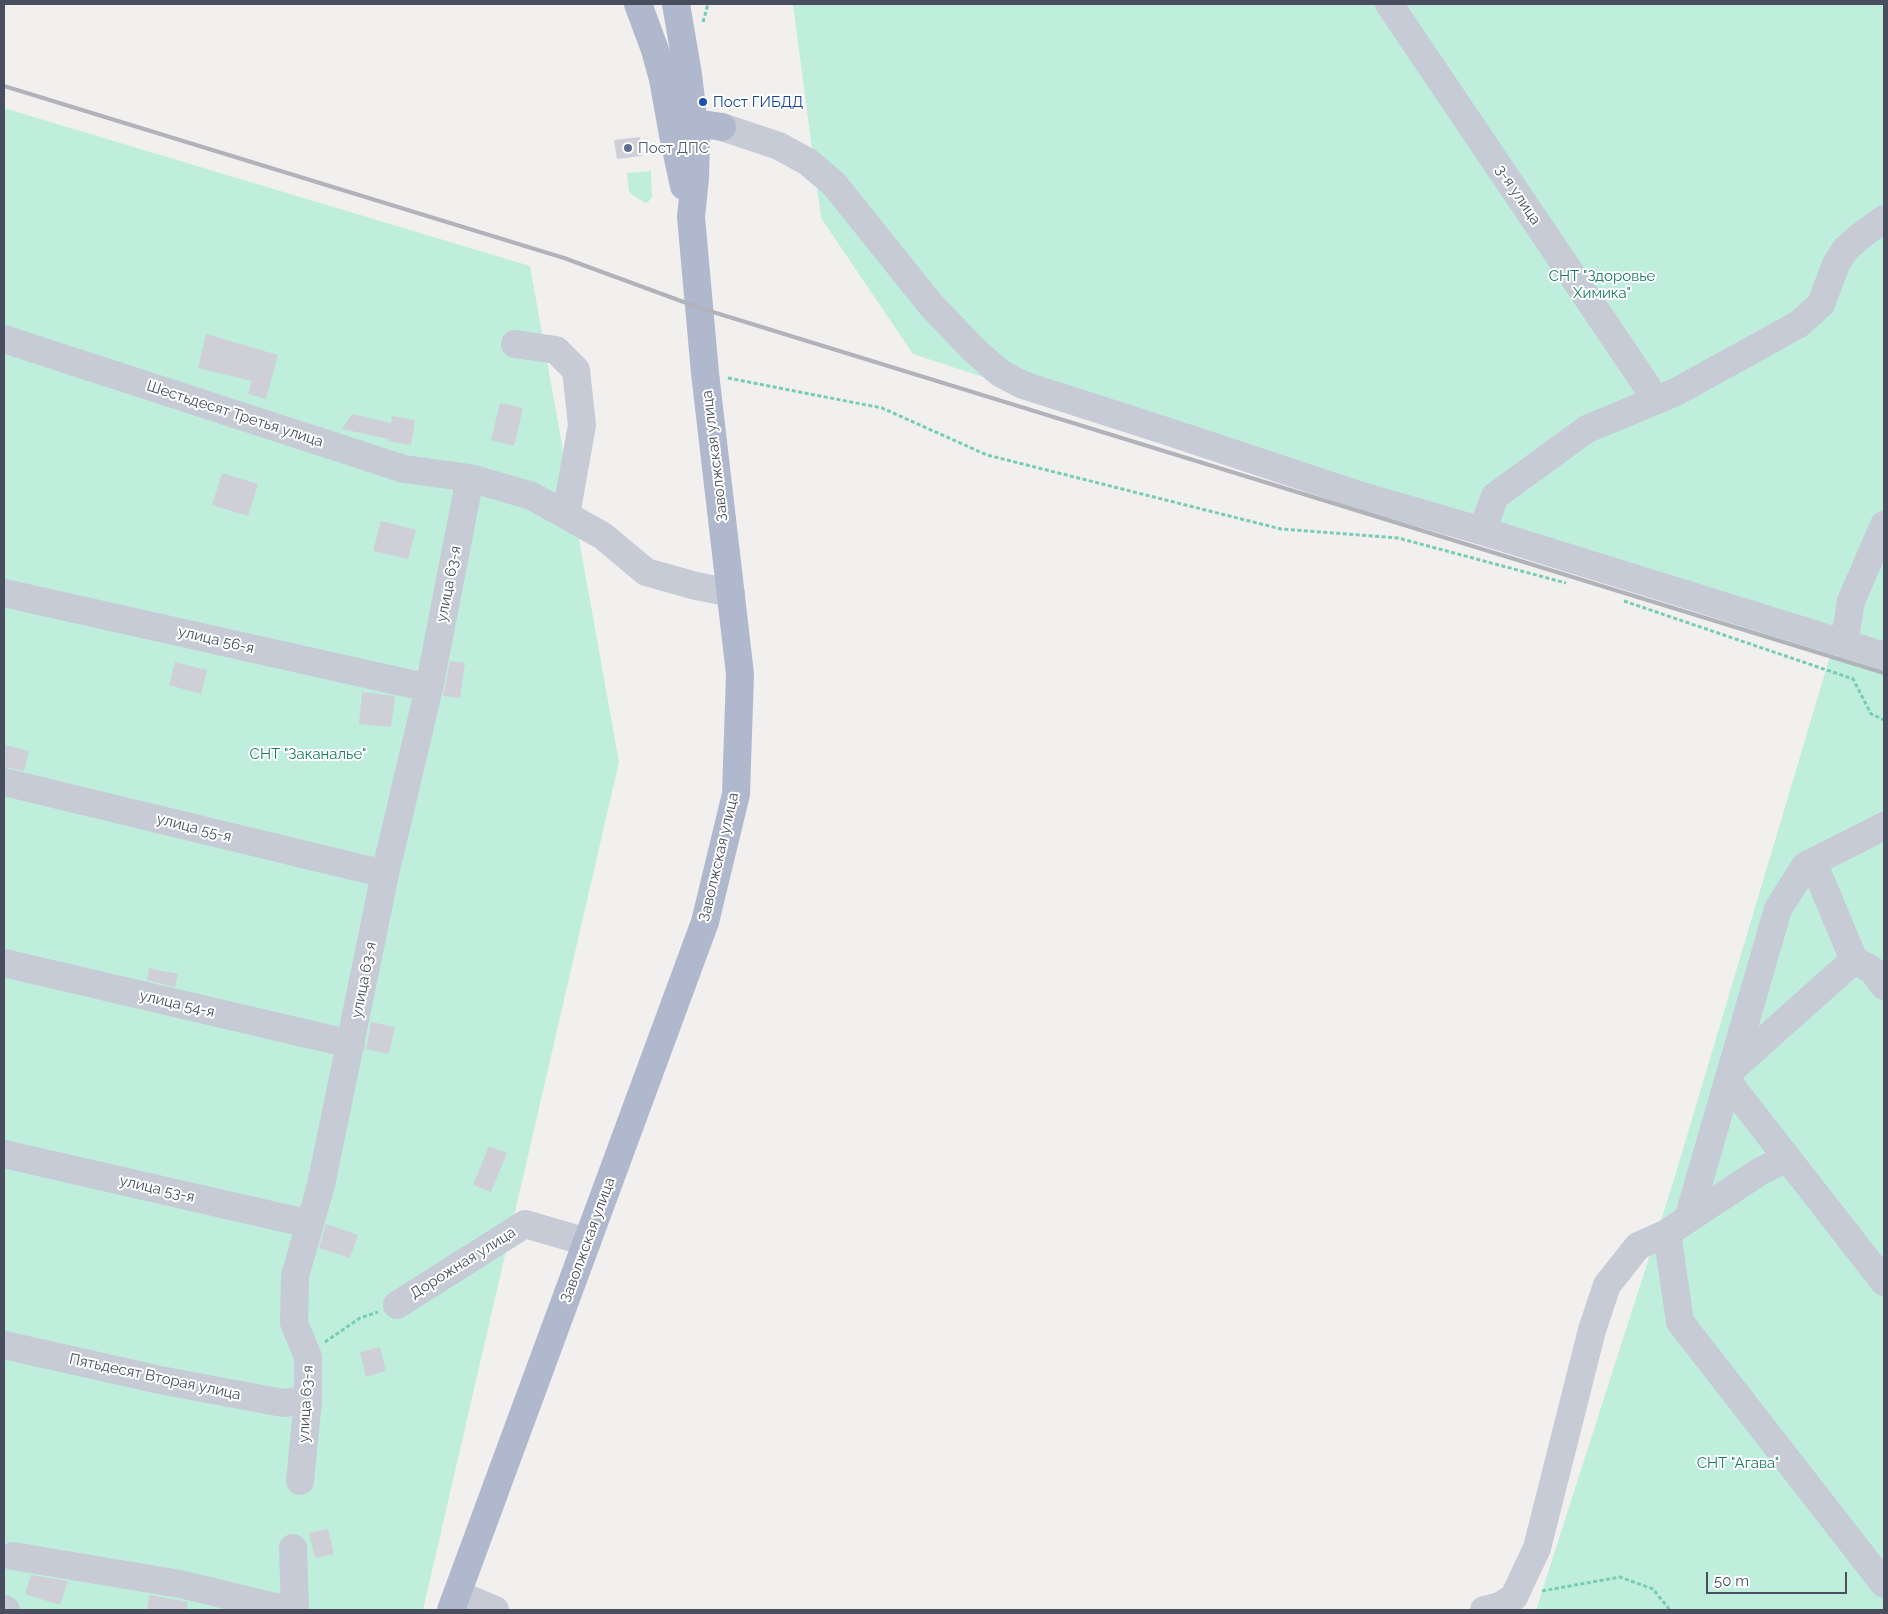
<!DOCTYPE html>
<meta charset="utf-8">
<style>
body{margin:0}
#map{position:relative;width:1888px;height:1614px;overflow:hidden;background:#f2f0ef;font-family:Raleway,sans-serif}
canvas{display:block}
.frame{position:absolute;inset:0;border:5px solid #484e5d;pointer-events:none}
.scale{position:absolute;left:1706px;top:1572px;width:141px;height:22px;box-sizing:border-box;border:2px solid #484e5d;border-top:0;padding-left:6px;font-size:15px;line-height:18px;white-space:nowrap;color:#484e5d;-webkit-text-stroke:4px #fff;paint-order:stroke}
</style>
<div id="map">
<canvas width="1888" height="1614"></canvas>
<div class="frame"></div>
<div class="scale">50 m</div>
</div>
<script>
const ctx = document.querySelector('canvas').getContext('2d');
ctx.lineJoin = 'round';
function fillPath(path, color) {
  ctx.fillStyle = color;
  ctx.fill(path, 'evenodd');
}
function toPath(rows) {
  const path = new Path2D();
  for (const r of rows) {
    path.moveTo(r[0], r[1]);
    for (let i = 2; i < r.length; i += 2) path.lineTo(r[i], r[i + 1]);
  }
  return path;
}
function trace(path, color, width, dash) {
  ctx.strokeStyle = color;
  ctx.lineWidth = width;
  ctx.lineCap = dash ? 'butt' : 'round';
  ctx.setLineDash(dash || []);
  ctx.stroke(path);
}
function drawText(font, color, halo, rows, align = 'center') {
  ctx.font = font + ' Raleway,sans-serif';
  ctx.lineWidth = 4;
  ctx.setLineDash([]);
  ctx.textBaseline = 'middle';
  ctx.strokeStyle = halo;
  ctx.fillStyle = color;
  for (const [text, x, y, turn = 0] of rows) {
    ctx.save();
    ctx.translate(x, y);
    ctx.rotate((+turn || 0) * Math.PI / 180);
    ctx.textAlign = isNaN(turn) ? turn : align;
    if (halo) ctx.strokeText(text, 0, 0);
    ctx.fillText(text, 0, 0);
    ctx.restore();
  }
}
fillPath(toPath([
 [793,4,1884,4,1884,1610,1536,1610,1672,1186,1830,656,913,354,821,218],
 [4,108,530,266,619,762,423,1610,4,1610],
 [651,171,652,197,648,202,645,203,631,194,629,191,627,173]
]), '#bfeedc');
fillPath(toPath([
 [640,137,642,156,617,159,614,140],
 [206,334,278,355,266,399,248,394,252,381,198,368],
 [500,403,523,408,514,446,491,440],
 [352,414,391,423,392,416,415,420,411,445,388,441,389,439,342,429],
 [222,473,258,484,248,516,212,505],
 [381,521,416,530,408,559,373,551],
 [450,661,465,663,460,698,443,696],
 [175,662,207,670,201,694,169,685],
 [362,692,395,696,391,727,359,724],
 [4,745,29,751,24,771,4,767],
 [149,968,178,974,175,987,147,980],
 [371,1022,395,1027,389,1054,366,1049],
 [489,1146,507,1153,491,1192,473,1185],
 [326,1224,358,1235,350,1258,319,1248],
 [380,1347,386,1371,366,1377,360,1352],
 [328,1529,334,1554,315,1558,309,1533],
 [31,1575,68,1581,60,1605,25,1594],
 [149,1595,188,1602,186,1610,147,1610]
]), '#cfd0d7');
trace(toPath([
 [703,22,708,4],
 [728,378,882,408,987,455,1281,529,1398,538,1566,583],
 [1624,601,1853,679,1871,714,1884,720],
 [325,1342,360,1318,378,1312],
 [1542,1591,1620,1577,1653,1589,1670,1610]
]), '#77ccb5', 3, [4, 2.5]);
trace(toPath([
 [1389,4,1647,386],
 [722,127,779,146,808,162,834,184,931,305,973,349,1000,373,1023,385,1160,429,1362,496,1482,531,1884,656],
 [4,339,404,469,470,478,532,496,603,536,646,572,696,586,731,593],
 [515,344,556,350,576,370,582,425,566,515],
 [1482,531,1495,496,1587,429,1676,392,1799,324,1821,304,1836,264,1845,250,1859,237,1884,219],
 [4,593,429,688],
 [1844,644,1851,601,1884,525],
 [4,782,385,874],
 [1813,862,1854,960,1872,970,1884,986],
 [4,963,351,1044],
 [1732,1069,1854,960],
 [1728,1082,1884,1282],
 [4,1154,310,1224],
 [1688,1219,1778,909,1805,866,1884,826],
 [1667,1233,1680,1322,1884,1584],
 [397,1305,525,1224,587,1242],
 [4,1345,160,1380,283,1403,308,1400],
 [300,1481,308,1400,308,1357,294,1323,295,1276,321,1185,385,874,429,688,470,478],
 [293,1548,295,1610],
 [13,1556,180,1584,288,1610],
 [457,1594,495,1610],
 [4,1609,6,1610],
 [1484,1610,1500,1606,1514,1597,1537,1548,1592,1330,1607,1285,1638,1246,1667,1233,1759,1172,1787,1158]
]), '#c6cbd6', 28);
trace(toPath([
 [638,4,655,50,663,79,673,135,684,186],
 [676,120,722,127],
 [451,1610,705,922,736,794,740,674,705,373,691,217,695,178,696,143,688,74,676,4]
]), '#b0b8ce', 28);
trace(toPath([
 [4,86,564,258,700,308,1884,673]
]), '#b2b3ba', 4);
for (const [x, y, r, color] of [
 [703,102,5,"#1a4fb4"],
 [628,148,5,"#5c6f8a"]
]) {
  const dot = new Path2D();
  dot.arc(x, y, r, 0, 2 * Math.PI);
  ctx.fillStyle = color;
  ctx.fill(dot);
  trace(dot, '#fff', 2);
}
drawText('15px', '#164399', '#fff', [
 ["Пост ГИБДД",713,102]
], 'left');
drawText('15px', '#4e5e75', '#fff', [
 ["Пост ДПС",638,148]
], 'left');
drawText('15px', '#484e5d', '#fff', [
 ["3-я улица",1518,195,56],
 ["Шестьдесят Третья улица",235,414,18],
 ["Заволжская улица",715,456,-97],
 ["улица 63-я",449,584,-79],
 ["улица 56-я",216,640,13],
 ["улица 55-я",194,828,14],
 ["Заволжская улица",719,857,-77],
 ["улица 63-я",364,980,-79],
 ["улица 54-я",177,1004,13],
 ["улица 53-я",157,1189,13],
 ["Заволжская улица",588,1240,-70],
 ["Дорожная улица",463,1263,-32],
 ["Пятьдесят Вторая улица",155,1377,12],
 ["улица 63-я",306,1404,-87]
]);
drawText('15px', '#197d62', '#fff', [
 ["СНТ \"Здоровье",1602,276],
 ["Химика\"",1602,293],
 ["СНТ \"Заканалье\"",308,754],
 ["СНТ \"Агава\"",1738,1463]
]);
</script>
